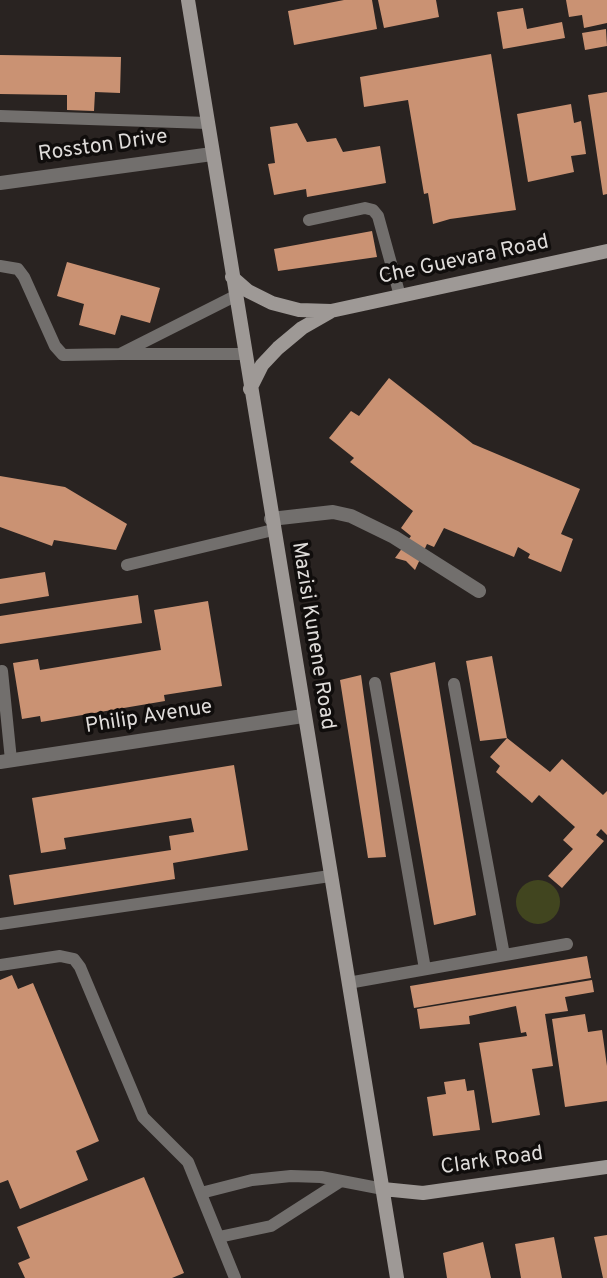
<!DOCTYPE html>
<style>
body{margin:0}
canvas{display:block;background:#292321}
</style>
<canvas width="607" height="1278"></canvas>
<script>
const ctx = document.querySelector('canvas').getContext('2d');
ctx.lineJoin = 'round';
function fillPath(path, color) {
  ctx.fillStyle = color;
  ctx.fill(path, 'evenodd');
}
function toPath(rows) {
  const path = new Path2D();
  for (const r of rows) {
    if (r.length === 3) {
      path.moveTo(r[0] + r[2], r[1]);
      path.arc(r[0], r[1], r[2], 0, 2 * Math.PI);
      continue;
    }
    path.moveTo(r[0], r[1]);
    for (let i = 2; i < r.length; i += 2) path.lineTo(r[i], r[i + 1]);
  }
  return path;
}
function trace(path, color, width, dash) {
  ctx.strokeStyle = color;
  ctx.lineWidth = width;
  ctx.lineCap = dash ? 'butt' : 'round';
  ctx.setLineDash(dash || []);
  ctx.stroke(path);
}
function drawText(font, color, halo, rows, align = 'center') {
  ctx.font = font + ' Overpass,sans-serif';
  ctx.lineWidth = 7;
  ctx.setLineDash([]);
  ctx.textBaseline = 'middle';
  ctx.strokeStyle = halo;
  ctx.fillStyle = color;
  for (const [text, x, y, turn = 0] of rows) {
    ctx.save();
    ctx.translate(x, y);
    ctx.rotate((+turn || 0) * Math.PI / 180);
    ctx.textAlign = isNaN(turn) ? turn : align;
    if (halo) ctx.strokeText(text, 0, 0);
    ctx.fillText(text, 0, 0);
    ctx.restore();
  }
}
fillPath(toPath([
 [538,902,22]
]), '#41451f');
fillPath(toPath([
 [344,0,372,0,377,29,294,45,288,11],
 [378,0,436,0,439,17,384,28],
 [566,0,607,0,607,23,584,28,582,15,569,17],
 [523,8,527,29,562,22,565,38,503,49,497,12],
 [606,29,607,46,585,50,582,33],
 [491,54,516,210,450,219,433,224,428,193,424,194,408,100,364,107,360,77],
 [0,55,121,57,120,93,95,92,94,111,67,110,67,95,0,94],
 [607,92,607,194,603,195,588,95],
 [571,104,574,123,581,121,586,154,571,156,574,172,528,182,517,114],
 [297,123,307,142,336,138,343,152,380,146,386,183,307,197,306,189,274,195,268,164,275,163,270,127],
 [372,231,377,257,278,271,274,249],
 [67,262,160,288,150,323,121,315,115,335,79,325,84,304,57,296],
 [389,378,473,444,580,489,561,534,573,539,561,572,528,558,530,554,518,547,514,557,444,528,434,547,427,544,415,570,406,561,395,558,411,536,401,528,413,511,350,462,354,458,329,438,351,411,359,416],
 [0,476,65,487,127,524,116,550,54,540,52,546,0,527],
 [45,572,49,596,0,604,0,579],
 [138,595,142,623,0,644,0,616],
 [208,601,222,686,164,695,165,701,41,722,40,716,22,719,13,663,38,659,40,670,161,650,154,610],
 [492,656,507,738,480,741,466,661],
 [435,662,476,915,434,925,390,673],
 [361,675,386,857,368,858,340,680],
 [507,738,550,772,562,759,603,795,607,791,607,835,601,829,596,835,604,841,562,888,548,876,573,849,563,840,575,827,539,795,532,803,496,772,500,766,490,757],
 [234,765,248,850,173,863,175,879,14,905,9,875,171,850,169,836,194,832,191,818,64,838,66,849,41,853,32,798],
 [587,956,591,978,414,1008,410,986],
 [12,975,18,989,33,983,99,1141,76,1151,88,1180,20,1209,8,1180,0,1183,0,980],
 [592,980,594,992,565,997,568,1011,545,1014,553,1066,532,1069,540,1115,492,1123,479,1043,527,1036,526,1032,521,1033,516,1006,469,1016,470,1024,420,1029,417,1009],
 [585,1014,588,1032,602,1030,607,1066,607,1101,565,1107,552,1019],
 [465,1079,467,1091,474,1090,480,1130,433,1136,427,1097,446,1094,444,1082],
 [144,1177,184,1273,172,1278,25,1278,18,1263,30,1258,17,1227],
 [607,1235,607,1278,603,1278,594,1237],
 [554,1237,562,1278,521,1278,515,1244],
 [483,1242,491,1278,447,1278,443,1253]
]), '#ca9273');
trace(toPath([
 [0,116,207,123],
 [309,220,365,208,373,210,378,216,400,296],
 [0,266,18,269,24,277,55,346,63,355,120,354],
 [235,296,120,354,244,354],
 [127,565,273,530],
 [2,671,11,760],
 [375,683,425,969],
 [454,684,504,955],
 [0,924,330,876],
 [0,965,60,956,74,959,80,967,143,1117,188,1162,235,1278],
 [348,983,567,944],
 [201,1193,252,1180,291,1176,321,1177,383,1189],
 [219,1237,271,1226,341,1181]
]), '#726f6d', 12);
trace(toPath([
 [0,183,212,154],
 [271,519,333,512,351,516,394,537,479,591],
 [0,762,303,716]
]), '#726f6d', 14);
trace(toPath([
 [188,0,397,1278],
 [232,277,248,291,272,303,299,310,331,311,607,251],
 [250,389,262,365,278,348,302,328,330,312],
 [383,1189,423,1193,607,1167]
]), '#9e9996', 14);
drawText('21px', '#dfdcda', '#100d0c', [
 ["Rosston Drive",103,147,-8],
 ["Che Guevara Road",464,261,-12],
 ["Mazisi Kunene Road",312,636,81],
 ["Philip Avenue",149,718,-9],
 ["Clark Road",492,1162,-8]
]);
</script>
